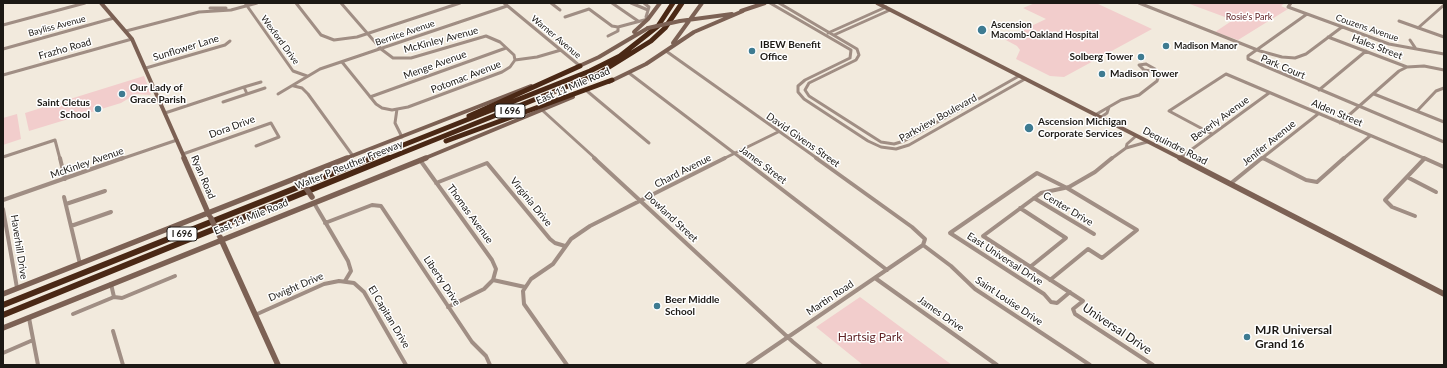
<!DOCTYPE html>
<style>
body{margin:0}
#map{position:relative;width:1447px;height:368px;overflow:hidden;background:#f2eadd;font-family:Lato,sans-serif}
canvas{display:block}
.frame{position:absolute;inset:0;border:4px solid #1c1915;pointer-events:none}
</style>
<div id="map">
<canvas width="1447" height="368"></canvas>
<div class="frame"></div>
</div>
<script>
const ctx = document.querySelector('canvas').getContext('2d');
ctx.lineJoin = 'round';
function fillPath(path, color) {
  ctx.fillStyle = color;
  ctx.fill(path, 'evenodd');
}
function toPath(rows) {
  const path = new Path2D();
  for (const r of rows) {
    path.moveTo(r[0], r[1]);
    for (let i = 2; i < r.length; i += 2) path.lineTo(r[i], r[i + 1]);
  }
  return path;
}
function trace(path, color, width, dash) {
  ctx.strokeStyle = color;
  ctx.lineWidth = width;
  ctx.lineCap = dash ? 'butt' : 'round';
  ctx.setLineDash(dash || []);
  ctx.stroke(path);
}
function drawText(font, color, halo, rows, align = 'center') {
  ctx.font = font + ' Lato,sans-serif';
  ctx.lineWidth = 3;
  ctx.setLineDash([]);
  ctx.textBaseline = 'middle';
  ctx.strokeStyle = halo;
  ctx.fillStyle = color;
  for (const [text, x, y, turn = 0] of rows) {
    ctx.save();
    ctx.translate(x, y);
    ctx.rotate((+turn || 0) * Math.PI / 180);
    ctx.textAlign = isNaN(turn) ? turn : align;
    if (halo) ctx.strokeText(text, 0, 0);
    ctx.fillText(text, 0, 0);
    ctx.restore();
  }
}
fillPath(toPath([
 [1035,3,1096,3,1152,29,1064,77,1050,76,1016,59,1020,50,1017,46,1004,39,1046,19,1023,8],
 [1187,3,1285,3,1281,6,1288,9,1238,40,1215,32,1233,20],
 [144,76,151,94,150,95,136,94,121,103,29,131,25,113],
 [17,114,21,139,3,145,3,118],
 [860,297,952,365,863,365,816,327]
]), '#f2cdcc');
trace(toPath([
 [245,3,293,71,307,76],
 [296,3,321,35,334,40,357,37,460,3],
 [341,3,381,49,393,58,411,58,486,36,500,42,514,55,515,60],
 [504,3,580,66],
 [551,3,560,10],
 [612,3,638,21],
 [631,3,648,10],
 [770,3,851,50,850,58,805,80,798,86,798,92,804,99,868,141,881,147,896,149,909,145,1025,79],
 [779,3,857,49,859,55,856,60,809,83,805,90,809,96,881,142,894,144,904,141,1019,76],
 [1139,3,1260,51,1282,57,1295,58,1306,54,1342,27],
 [1291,3,1288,7,1389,44,1444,54],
 [210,8,226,8],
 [1307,14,1248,56,1248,59,1444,142],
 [565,17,589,9,612,26,618,27,648,19,646,17,649,7,644,3],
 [1399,21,1444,37],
 [3,25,85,3],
 [1418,28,1444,5],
 [126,31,199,12,231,10,257,3],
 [828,33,886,7],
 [834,35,890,10],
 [608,36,618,31,618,27],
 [1328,37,1407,67,1424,66,1444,70],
 [1410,40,1416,49],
 [3,49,114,18],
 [666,51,818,159],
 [515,60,537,57,561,50],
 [342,62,376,104,382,108,392,110,408,107,502,72,510,67,515,60],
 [1146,64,1155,69,1157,72,1144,70,1139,65,1146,64],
 [146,68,225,45,230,41],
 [629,73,742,159],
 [3,75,132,39],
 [294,86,302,88,308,94,353,156],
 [244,87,261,82],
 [1319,90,1366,51],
 [587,91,649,143],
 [278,94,320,69,507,6],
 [1374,94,1444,122],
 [370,97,506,48],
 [223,102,265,88],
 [397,109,395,123,402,137],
 [542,110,596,159],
 [1417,111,1436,91,1444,88],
 [165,113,244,87,247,94],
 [1095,115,1121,100,1139,95,1157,81,1159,75,1157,72],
 [1100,118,1107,113,1109,107],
 [1340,123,1399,71,1407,67],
 [1212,134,1169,111,1226,74,1426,159],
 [1136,136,1127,144,1126,148,1147,142],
 [183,154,271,123,279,137,256,146],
 [3,157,55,140,60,159],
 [1180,158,1269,93],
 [1262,158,1265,159],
 [121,159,177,140],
 [723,159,778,132],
 [1111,159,1126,148],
 [1261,159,1318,114],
 [1343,159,1370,136]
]), '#a08e84', 3);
trace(toPath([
 [60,158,65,179],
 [594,158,793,342,821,365],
 [741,158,887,270],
 [816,158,912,227,925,239,923,245],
 [1112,158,1095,172,1069,187,1041,193,983,236,1083,301,1073,309,1075,314,1153,365],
 [1263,158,1306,180,1317,182,1344,158],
 [1424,158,1444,167],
 [420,160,492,260,496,269,493,280,484,289,448,307],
 [1407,177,1436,192],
 [436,183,487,163,550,239,555,243,565,246],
 [1230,184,1262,158],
 [64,197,80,264],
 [1034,198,1094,234],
 [3,200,123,158],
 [314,203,348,261,351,271,345,281],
 [66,204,105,191],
 [1020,208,1066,238,1030,267],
 [3,209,17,288],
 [1415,216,1392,207,1385,200,1424,159],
 [325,223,372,205,381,206,472,342,486,356,490,365],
 [71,226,111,212],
 [923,245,951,266,975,289,1090,365],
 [875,278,997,365],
 [493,280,525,287],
 [1050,280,1088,249,1102,258,1137,230,1067,188,1037,173,950,233,1044,294,1051,302,1057,303,1070,292],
 [111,284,114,297],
 [73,314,114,297,122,298,175,276],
 [255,315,324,284,339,281,354,283,364,292,406,365],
 [29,318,38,365],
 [113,331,123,365],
 [3,353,33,340],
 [567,365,524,304,523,291,531,279,553,264,571,239,590,226,725,158],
 [747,365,923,245]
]), '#a08e84', 4);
trace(toPath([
 [101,3,132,39,185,159],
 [877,3,1182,159],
 [741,11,765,3],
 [680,21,732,14],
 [634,32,648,19,660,3],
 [673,43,702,3],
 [577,67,599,57,648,28],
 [609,82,646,64,694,32,743,11],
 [344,159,531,86],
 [423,159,573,97]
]), '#7c6154', 4);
trace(toPath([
 [184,158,209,215],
 [1180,158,1444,294],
 [220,237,278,365],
 [3,294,347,158],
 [3,328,426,158]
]), '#7c6154', 5.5);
trace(toPath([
 [469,116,580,66],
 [446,141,612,80],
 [368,159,590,71,620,56,658,26,673,3],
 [387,159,598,74,651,41,665,28,682,3]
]), '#4a2815', 5);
trace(toPath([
 [3,305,371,158],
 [3,315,389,158]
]), '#4a2815', 6);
trace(toPath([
 [648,28,680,21]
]), '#7c6154', 4);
trace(toPath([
 [302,182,312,197],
 [211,218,218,234]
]), '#7c6154', 5.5);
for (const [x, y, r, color] of [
 [982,30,5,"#3e7b91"],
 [1166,46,4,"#3e7b91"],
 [752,51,4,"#3e7b91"],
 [1141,57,4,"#3e7b91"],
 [1102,74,4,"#3e7b91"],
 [122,94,4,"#3e7b91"],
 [98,109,4,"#3e7b91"],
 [1029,128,5,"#3e7b91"],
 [657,306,4,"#3e7b91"],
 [1247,337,4,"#3e7b91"]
]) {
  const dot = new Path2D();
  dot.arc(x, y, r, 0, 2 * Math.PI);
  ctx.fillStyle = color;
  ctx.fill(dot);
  trace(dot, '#fff', 1.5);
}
drawText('9px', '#612427', '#fff', [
 ["Rosie's Park",1249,17]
]);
drawText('bold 9px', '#1c1915', '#fff', [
 ["Ascension",991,25],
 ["Macomb-Oakland Hospital",991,35],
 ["Madison Manor",1174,46]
], 'left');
drawText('9px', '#1c1915', '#fff', [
 ["Bayliss Avenue",57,26,-15],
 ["Couzens Avenue",1367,28,19],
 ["Bernice Avenue",405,33,-19],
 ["Warner Avenue",556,37,40],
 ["Wexford Drive",280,40,54]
]);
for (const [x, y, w] of [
 [510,111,30],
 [182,234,30]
]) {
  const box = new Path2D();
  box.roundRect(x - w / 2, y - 7, w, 14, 3);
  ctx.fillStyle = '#fff';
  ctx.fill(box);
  trace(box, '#1c1915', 1);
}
drawText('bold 9px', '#1c1915', null, [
 ["I 696",510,111],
 ["I 696",182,234]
]);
drawText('10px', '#1c1915', '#fff', [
 ["McKinley Avenue",441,40,-15],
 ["Hales Street",1377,47,21],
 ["Sunflower Lane",186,48,-17],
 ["Frazho Road",65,49,-16],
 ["Menge Avenue",435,65,-20],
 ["Park Court",1283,67,23],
 ["Potomac Avenue",466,77,-21],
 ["East 11 Mile Road",573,86,-23],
 ["Alden Street",1337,113,23],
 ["Parkview Boulevard",938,118,-29],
 ["Beverly Avenue",1220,119,-36],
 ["Dora Drive",232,127,-20],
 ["David Givens Street",803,140,35],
 ["Jenifer Avenue",1269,143,-39],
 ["Dequindre Road",1175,146,27],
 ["McKinley Avenue",87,163,-19],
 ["Walter P Reuther Freeway",349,165,-22],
 ["James Street",763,165,37],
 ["Chard Avenue",683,171,-27],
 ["Ryan Road",203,177,67],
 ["Virginia Drive",531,202,51],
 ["Center Drive",1068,209,31],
 ["Thomas Avenue",470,214,54],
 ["East 11 Mile Road",251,217,-22],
 ["Dowland Street",671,217,43],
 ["Haverhill Drive",19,247,81],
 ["East Universal Drive",1005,259,33],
 ["Liberty Drive",442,281,56],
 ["Dwight Drive",296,287,-23],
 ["Martin Road",830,298,-34],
 ["Saint Louise Drive",1009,301,34],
 ["James Drive",941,314,35],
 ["El Capitan Drive",389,317,59]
]);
drawText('bold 10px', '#1c1915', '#fff', [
 ["IBEW Benefit",760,45],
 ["Office",760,57],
 ["Solberg Tower",1133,57,"right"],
 ["Madison Tower",1110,74],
 ["Our Lady of",130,88],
 ["Grace Parish",130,100],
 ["Saint Cletus",90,103,"right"],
 ["School",90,115,"right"],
 ["Ascension Michigan",1038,122],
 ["Corporate Services",1038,134],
 ["Beer Middle",665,300],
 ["School",665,312]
], 'left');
drawText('12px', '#1c1915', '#fff', [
 ["Universal Drive",1117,329,34]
]);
drawText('bold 12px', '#1c1915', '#fff', [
 ["MJR Universal",1255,330],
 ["Grand 16",1255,344]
], 'left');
drawText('12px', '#612427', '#fff', [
 ["Hartsig Park",870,337]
]);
</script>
